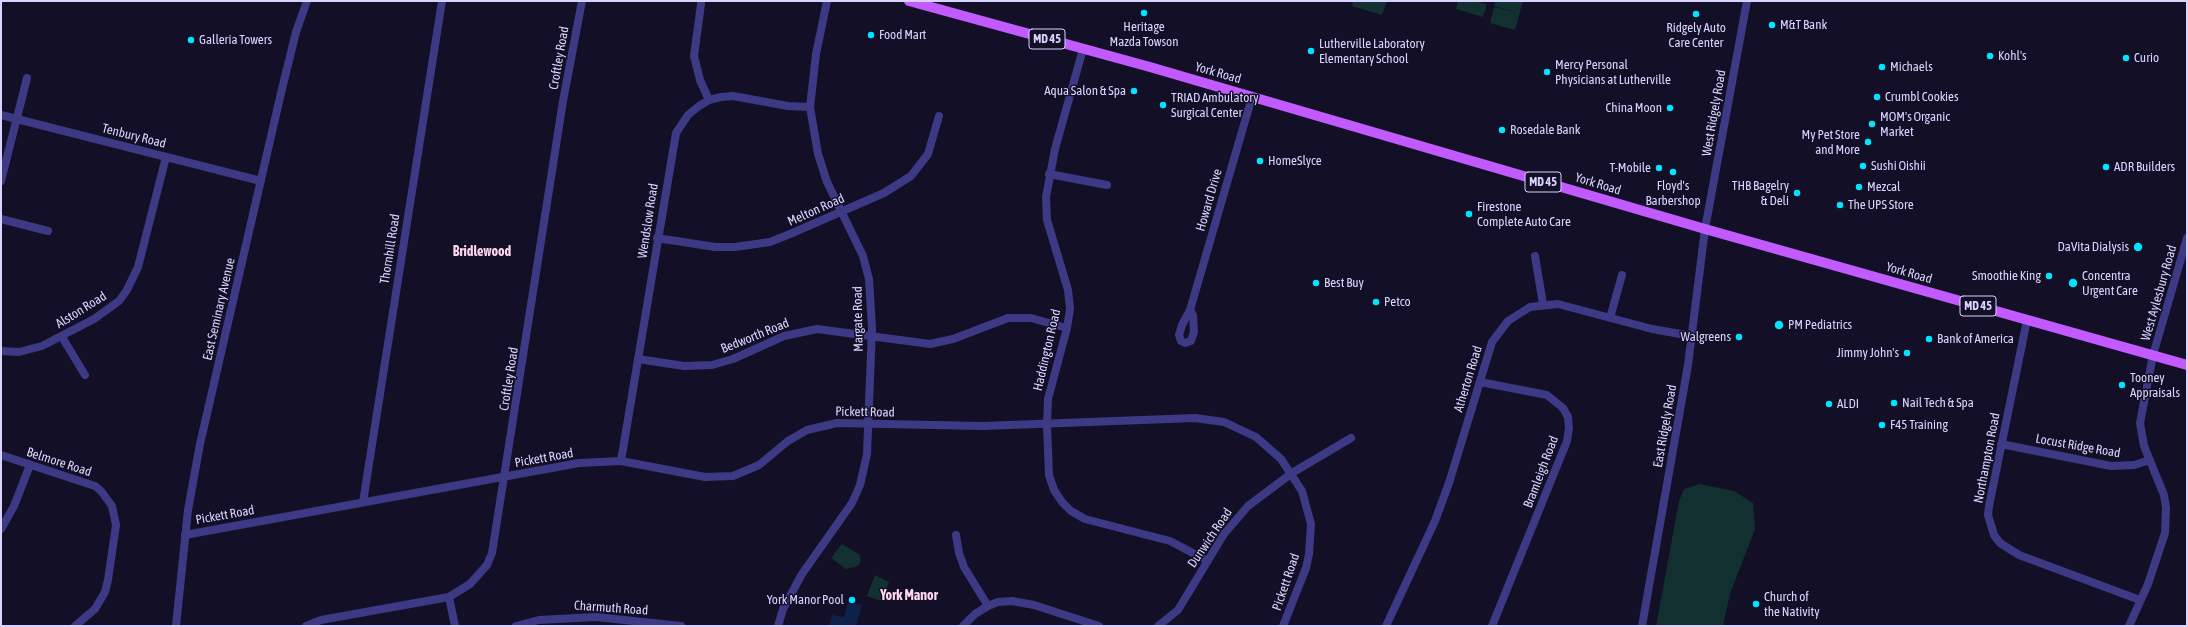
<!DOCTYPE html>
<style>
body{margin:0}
#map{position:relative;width:2188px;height:627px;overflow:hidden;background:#130f26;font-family:"Asap Condensed",sans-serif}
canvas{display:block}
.frame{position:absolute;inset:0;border:2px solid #d9d4ff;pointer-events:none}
</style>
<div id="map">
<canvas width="2188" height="627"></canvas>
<div class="frame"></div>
</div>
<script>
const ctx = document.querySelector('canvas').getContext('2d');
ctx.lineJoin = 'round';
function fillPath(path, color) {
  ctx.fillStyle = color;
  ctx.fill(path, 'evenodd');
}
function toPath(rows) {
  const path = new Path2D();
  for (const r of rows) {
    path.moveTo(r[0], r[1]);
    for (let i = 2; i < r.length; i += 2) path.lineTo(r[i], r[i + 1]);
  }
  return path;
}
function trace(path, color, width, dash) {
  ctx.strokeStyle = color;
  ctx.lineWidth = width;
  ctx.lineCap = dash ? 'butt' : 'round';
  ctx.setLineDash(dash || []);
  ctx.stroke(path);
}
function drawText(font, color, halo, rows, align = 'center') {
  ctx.font = font + ' "Asap Condensed",sans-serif';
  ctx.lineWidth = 3;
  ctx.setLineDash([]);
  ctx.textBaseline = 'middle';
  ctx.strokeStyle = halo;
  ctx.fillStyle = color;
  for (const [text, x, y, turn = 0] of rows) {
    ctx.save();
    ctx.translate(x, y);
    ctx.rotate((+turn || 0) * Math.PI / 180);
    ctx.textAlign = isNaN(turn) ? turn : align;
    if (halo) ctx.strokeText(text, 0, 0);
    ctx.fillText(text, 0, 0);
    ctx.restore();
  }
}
fillPath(toPath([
 [1353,1,1387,1,1382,15,1352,6],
 [1458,1,1474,1,1487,4,1483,17,1456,9],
 [1495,1,1523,1,1515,30,1490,23,1494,7,1518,13,1494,6],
 [1700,484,1734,491,1753,503,1755,529,1730,594,1723,626,1656,626,1679,501,1684,489],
 [842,544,859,554,861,561,858,566,846,569,831,558],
 [875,575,889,582,882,601,867,596]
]), '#12302f');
fillPath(toPath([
 [848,602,862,605,856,626,829,626,832,615,844,617]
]), '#0c2248');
trace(toPath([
 [701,4,694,56,700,80,709,100],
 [1083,49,1055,149,1046,197,1047,220,1068,290,1070,309,1067,328,1048,399,1047,425,1049,475,1054,490,1062,502,1071,511,1085,519,1170,541,1208,561],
 [1,115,261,181],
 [1049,174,1107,185],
 [1,181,27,78],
 [1,219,48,231],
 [657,238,715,247,735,247,770,242,790,234,884,193,911,176,928,154,939,116],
 [1535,256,1543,304],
 [1190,310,1193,315,1194,332,1191,341,1185,343,1181,341,1179,335,1182,325,1190,310,1252,97],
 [1610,318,1622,275],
 [2027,320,1989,506,1988,515,1994,535,2000,543,2019,555,2140,600],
 [62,337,85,375],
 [1,351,19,352,42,346,94,319,119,301,127,290,138,267,166,157],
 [638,359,684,366,712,365,733,359,784,336,817,329,930,344,953,339,1008,318,1031,318,1067,328],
 [1480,382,1547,395,1563,408,1568,417,1569,428,1567,441,1492,626],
 [2001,444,2111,466,2134,465,2150,460],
 [1,455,95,486,101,491,112,506,116,525,108,580,105,592,95,609,75,626],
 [621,461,676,133,688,115,699,106,709,100,721,97,733,96,788,106,810,107],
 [363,502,442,1],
 [1,529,14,506,30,465],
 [185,535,579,463,621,461,705,477,733,476,759,465,788,441,807,430,837,423,983,426,1195,418,1224,422,1256,437,1281,459,1302,491,1311,524,1309,554,1306,568,1283,626],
 [956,535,959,553,964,567,988,606],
 [449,597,455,626],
 [176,626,188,510,200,444,281,93,296,32,307,1],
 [306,626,321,620,449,597,470,584,487,565,492,553,563,101,582,1],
 [516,626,539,620,596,617,681,626],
 [778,626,783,609,802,574,852,503,860,485,867,454,872,328,869,279,863,256,827,182,818,154,810,107,816,54,827,1],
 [963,626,975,614,988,606,998,602,1012,601,1034,605,1099,626],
 [1158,626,1178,610,1224,534,1248,506,1292,473,1351,438],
 [1386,626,1435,521,1449,483,1492,342,1508,321,1530,307,1558,304,1652,329,1692,336],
 [1642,626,1688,365,1705,229,1747,1],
 [2129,626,2148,584,2165,533,2166,508,2164,495,2144,446,2140,423,2153,355,2187,238]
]), '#3d3a85', 8);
trace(toPath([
 [909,1,1150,67,1705,229,2187,365]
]), '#c25bff', 10);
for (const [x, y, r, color] of [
 [1144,13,4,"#00e5ff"],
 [1696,14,4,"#00e5ff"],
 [1772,25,4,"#00e5ff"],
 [871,35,4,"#00e5ff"],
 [191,40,4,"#00e5ff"],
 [1311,51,4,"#00e5ff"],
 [1990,56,4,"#00e5ff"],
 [2126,58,4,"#00e5ff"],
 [1882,67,4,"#00e5ff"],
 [1547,72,4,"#00e5ff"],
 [1134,91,4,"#00e5ff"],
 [1877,97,4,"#00e5ff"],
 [1163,105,4,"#00e5ff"],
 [1670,108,4,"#00e5ff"],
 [1872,124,4,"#00e5ff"],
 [1502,130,4,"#00e5ff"],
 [1868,142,4,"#00e5ff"],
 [1260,161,4,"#00e5ff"],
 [1863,166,4,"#00e5ff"],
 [2106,167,4,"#00e5ff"],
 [1659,168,4,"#00e5ff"],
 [1673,172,4,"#00e5ff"],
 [1859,187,4,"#00e5ff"],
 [1797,193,4,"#00e5ff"],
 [1840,205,4,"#00e5ff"],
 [1469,214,4,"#00e5ff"],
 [2138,247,5,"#00e5ff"],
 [2049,276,4,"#00e5ff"],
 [1316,283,4,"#00e5ff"],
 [2073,283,5,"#00e5ff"],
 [1376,302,4,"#00e5ff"],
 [1779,325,5,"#00e5ff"],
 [1739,337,4,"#00e5ff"],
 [1929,339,4,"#00e5ff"],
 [1907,353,4,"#00e5ff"],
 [2122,385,4,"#00e5ff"],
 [1894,403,4,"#00e5ff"],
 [1829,404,4,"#00e5ff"],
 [1882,425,4,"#00e5ff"],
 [852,600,4,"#00e5ff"],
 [1756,604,4,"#00e5ff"]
]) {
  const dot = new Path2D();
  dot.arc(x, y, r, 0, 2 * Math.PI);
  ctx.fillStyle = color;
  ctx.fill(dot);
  trace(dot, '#130f26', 1.5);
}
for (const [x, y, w] of [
 [1047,39,36],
 [1543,182,36],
 [1978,306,36]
]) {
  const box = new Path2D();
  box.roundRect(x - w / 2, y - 10, w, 20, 3);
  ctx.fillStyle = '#130f26';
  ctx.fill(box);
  trace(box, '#d9d4ff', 1);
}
drawText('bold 12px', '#d9d4ff', null, [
 ["MD 45",1047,39],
 ["MD 45",1543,182],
 ["MD 45",1978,306]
]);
drawText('13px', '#d9d4ff', '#130f26', [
 ["M&T Bank",1780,25],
 ["Heritage",1144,27,"center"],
 ["Mazda Towson",1144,42,"center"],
 ["Ridgely Auto",1696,28,"center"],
 ["Care Center",1696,43,"center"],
 ["Food Mart",879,35],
 ["Galleria Towers",199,40],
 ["Lutherville Laboratory",1319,44],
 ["Elementary School",1319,59],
 ["Kohl's",1998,56],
 ["Curio",2134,58],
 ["Mercy Personal",1555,65],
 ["Physicians at Lutherville",1555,80],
 ["Michaels",1890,67],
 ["Aqua Salon & Spa",1126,91,"right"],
 ["Crumbl Cookies",1885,97],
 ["TRIAD Ambulatory",1171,98],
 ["Surgical Center",1171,113],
 ["China Moon",1662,108,"right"],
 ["MOM's Organic",1880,117],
 ["Market",1880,132],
 ["Rosedale Bank",1510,130],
 ["My Pet Store",1860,135,"right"],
 ["and More",1860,150,"right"],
 ["HomeSlyce",1268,161],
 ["Sushi Oishii",1871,166],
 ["ADR Builders",2114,167],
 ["T-Mobile",1651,168,"right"],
 ["Floyd's",1673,186,"center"],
 ["Barbershop",1673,201,"center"],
 ["THB Bagelry",1789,186,"right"],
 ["& Deli",1789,201,"right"],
 ["Mezcal",1867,187],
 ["The UPS Store",1848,205],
 ["Firestone",1477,207],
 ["Complete Auto Care",1477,222],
 ["DaVita Dialysis",2129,247,"right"],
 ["Smoothie King",2041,276,"right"],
 ["Concentra",2082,276],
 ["Urgent Care",2082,291],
 ["Best Buy",1324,283],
 ["Petco",1384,302],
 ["PM Pediatrics",1788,325],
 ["Walgreens",1731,337,"right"],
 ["Bank of America",1937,339],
 ["Jimmy John's",1899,353,"right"],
 ["Tooney",2130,378],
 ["Appraisals",2130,393],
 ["Nail Tech & Spa",1902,403],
 ["ALDI",1837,404],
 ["F45 Training",1890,425],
 ["Church of",1764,597],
 ["the Nativity",1764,612],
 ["York Manor Pool",844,600,"right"]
], 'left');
drawText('13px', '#d9d4ff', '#130f26', [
 ["Croftley Road",559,58,-80],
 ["York Road",1218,73,16],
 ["West Ridgely Road",1714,113,-80],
 ["Tenbury Road",134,136,14],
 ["York Road",1598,184,17],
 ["Howard Drive",1209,200,-74],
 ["Melton Road",816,210,-24],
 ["Wendslow Road",648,221,-81],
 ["Thornhill Road",390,249,-81],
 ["York Road",1909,273,16],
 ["West Aylesbury Road",2159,293,-74],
 ["East Seminary Avenue",219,309,-77],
 ["Alston Road",81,310,-32],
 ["Margate Road",858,319,-91],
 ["Bedworth Road",755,336,-22],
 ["Haddington Road",1047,350,-77],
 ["Croftley Road",509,379,-81],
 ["Atherton Road",1468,379,-73],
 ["Pickett Road",865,412,1],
 ["East Ridgely Road",1665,426,-80],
 ["Locust Ridge Road",2078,446,10],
 ["Pickett Road",544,458,-10],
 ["Northampton Road",1987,458,-79],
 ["Belmore Road",59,462,18],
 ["Bramleigh Road",1541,472,-69],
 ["Pickett Road",225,515,-10],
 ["Dunwich Road",1210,538,-56],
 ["Pickett Road",1286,582,-71],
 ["Charmuth Road",611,608,4]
]);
drawText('bold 14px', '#ffd6f0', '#130f26', [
 ["Bridlewood",482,252],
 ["York Manor",909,596]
]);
</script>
